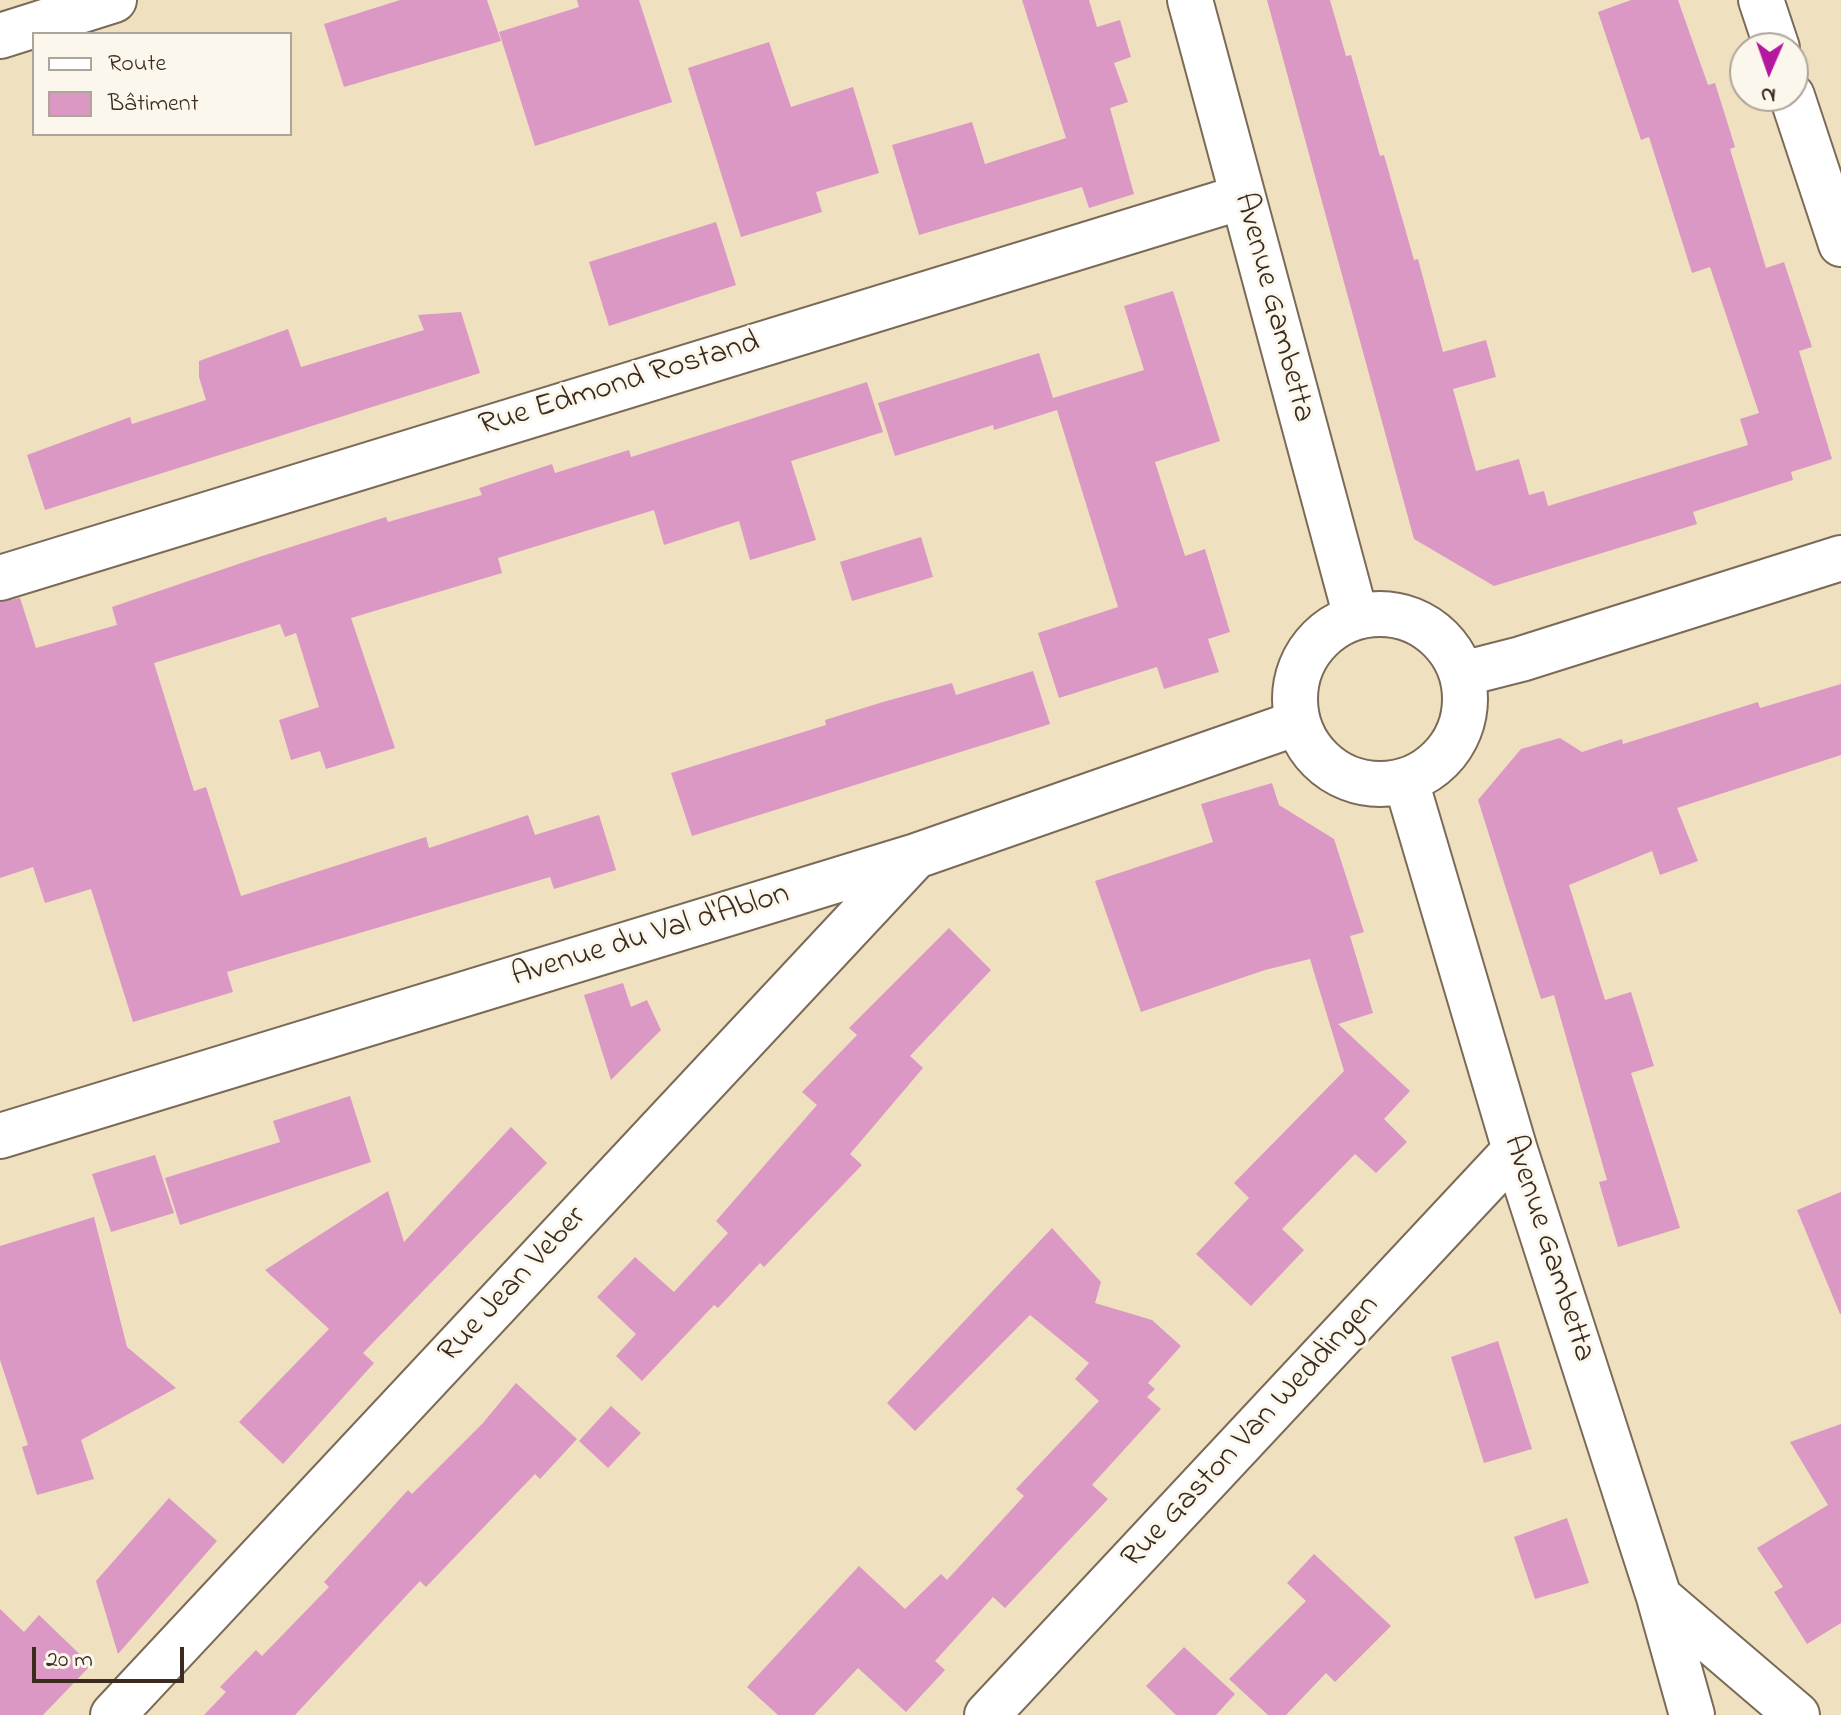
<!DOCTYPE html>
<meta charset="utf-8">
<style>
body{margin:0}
#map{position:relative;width:1841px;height:1715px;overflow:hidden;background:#efe0c0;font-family:"Indie Flower",sans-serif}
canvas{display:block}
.legend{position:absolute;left:32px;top:32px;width:260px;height:104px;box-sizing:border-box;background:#fbf7ec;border:2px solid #aea59a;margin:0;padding:10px 14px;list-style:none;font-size:24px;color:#3b2a1e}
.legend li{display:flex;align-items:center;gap:16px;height:40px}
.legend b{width:40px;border:2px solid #aea59a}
.north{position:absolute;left:1729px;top:32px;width:80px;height:80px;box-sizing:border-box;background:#fbf7ec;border:2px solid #aea59a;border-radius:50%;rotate:182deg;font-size:22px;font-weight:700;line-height:32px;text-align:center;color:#3b2a1e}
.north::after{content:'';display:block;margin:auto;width:28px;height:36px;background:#b5179e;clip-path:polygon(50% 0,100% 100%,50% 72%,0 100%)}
.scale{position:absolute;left:32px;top:1647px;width:152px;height:36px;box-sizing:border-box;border:4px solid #3b2a1e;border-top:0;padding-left:10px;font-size:24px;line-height:28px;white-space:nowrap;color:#3b2a1e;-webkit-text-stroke:6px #fbf7ec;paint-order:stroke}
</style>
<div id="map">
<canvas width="1841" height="1715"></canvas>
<ul class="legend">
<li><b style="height:10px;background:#fff"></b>Route</li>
<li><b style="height:22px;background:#db98c4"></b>Bâtiment</li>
</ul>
<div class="north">N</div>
<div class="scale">20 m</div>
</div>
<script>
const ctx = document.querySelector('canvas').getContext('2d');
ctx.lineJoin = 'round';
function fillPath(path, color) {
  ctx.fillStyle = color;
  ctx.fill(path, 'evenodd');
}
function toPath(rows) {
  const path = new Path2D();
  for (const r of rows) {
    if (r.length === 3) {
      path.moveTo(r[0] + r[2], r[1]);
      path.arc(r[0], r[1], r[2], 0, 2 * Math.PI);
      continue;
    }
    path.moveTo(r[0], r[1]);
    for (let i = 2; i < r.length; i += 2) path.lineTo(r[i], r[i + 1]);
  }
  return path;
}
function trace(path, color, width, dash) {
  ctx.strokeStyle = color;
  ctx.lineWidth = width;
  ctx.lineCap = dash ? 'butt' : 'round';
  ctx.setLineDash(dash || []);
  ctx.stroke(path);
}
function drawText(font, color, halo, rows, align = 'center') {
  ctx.font = font + ' "Indie Flower",sans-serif';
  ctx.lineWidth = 6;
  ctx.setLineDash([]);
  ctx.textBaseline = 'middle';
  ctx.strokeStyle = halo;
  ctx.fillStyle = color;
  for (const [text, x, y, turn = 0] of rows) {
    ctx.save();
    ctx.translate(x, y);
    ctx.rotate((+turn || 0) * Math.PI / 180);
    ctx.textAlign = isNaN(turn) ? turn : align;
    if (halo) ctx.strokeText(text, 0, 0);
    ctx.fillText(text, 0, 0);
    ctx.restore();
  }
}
fillPath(toPath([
 [400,0,487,0,501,41,344,87,324,24],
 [577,0,639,0,672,102,535,146,499,32,579,7],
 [1022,0,1089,0,1097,27,1120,20,1131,57,1114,63,1128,102,1110,108,1134,194,1089,208,1082,187,919,235,892,145,972,122,985,164,1066,138],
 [1267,0,1330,0,1346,56,1351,55,1380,156,1384,155,1414,260,1418,259,1443,352,1486,340,1496,377,1453,389,1476,471,1519,459,1529,495,1544,491,1548,506,1748,445,1740,419,1759,413,1710,267,1692,273,1649,137,1641,140,1598,12,1631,0,1678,0,1708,85,1715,83,1735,147,1730,149,1766,268,1784,262,1812,347,1799,351,1832,459,1791,472,1793,480,1693,512,1697,524,1494,586,1414,539],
 [769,42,791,107,853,87,879,173,816,192,822,212,741,237,688,68],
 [716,222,736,285,609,326,589,262],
 [1173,291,1220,441,1155,462,1185,556,1205,549,1230,632,1208,639,1219,672,1164,689,1157,667,1059,698,1038,633,1118,607,1057,410,994,430,993,425,895,456,878,403,1039,353,1053,398,1144,370,1124,306],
 [461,312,480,373,45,510,27,455,130,417,132,424,206,400,199,377,199,361,288,329,301,367,424,330,418,315],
 [867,382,883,432,791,461,816,540,750,560,739,521,664,545,654,510,498,558,502,573,351,618,395,748,326,769,320,751,291,760,279,720,319,707,296,633,285,637,280,624,154,663,194,791,206,787,241,896,426,837,429,848,528,815,535,835,599,815,616,870,554,889,550,877,227,972,233,992,133,1022,91,889,45,903,33,867,0,878,0,602,20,598,36,648,117,625,112,607,259,557,386,517,388,522,482,495,479,488,552,464,555,473,629,450,631,457],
 [921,537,933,577,852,601,840,562],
 [1033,671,1050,724,692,836,671,773,826,725,825,720,883,702,952,683,956,695],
 [1841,684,1841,755,1677,808,1698,861,1660,875,1652,851,1569,885,1605,1000,1631,992,1654,1066,1631,1073,1680,1228,1618,1247,1599,1182,1607,1180,1554,995,1541,999,1478,800,1521,749,1560,738,1582,752,1622,739,1623,744,1758,702,1760,708],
 [1272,783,1279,805,1334,839,1364,932,1350,936,1373,1013,1338,1024,1410,1091,1384,1119,1407,1142,1376,1173,1355,1154,1282,1229,1304,1250,1251,1306,1196,1254,1249,1198,1234,1183,1344,1071,1310,959,1265,970,1141,1012,1095,881,1213,842,1201,804],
 [949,928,991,970,910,1056,923,1068,850,1154,862,1165,764,1267,760,1263,718,1308,714,1305,642,1381,616,1356,636,1334,597,1297,635,1257,674,1292,728,1233,716,1221,817,1105,802,1092,857,1035,849,1028],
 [623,983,631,1007,647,1000,661,1030,611,1080,584,995],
 [350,1096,371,1162,180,1225,165,1178,280,1142,273,1121],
 [511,1127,547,1163,363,1353,374,1363,283,1464,239,1422,329,1329,265,1270,388,1191,404,1242],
 [155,1155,174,1213,111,1232,92,1174],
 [1841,1192,1841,1314,1840,1314,1797,1210],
 [94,1217,127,1347,176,1388,81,1440,94,1479,37,1495,22,1447,28,1445,0,1360,0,1246],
 [1052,1228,1101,1282,1095,1303,1152,1320,1181,1346,1148,1383,1155,1389,1147,1397,1161,1409,1092,1485,1108,1499,1005,1608,993,1597,935,1661,945,1670,906,1712,858,1668,814,1715,778,1715,747,1687,859,1566,905,1609,941,1574,947,1580,1024,1496,1016,1489,1099,1401,1075,1379,1089,1363,1030,1315,915,1431,887,1403],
 [1498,1341,1532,1449,1484,1463,1451,1357],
 [516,1383,577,1439,540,1479,535,1474,426,1587,420,1581,295,1715,204,1715,226,1692,220,1687,256,1650,262,1656,329,1587,324,1582,369,1533,408,1490,412,1494,483,1423],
 [611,1406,641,1433,608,1468,579,1441],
 [1841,1424,1841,1623,1807,1644,1774,1592,1783,1587,1757,1548,1828,1505,1790,1442],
 [169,1498,217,1541,118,1654,96,1581],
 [1567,1518,1589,1583,1535,1599,1514,1537],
 [1314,1554,1391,1626,1335,1682,1326,1673,1286,1715,1268,1715,1229,1679,1306,1601,1287,1583],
 [0,1609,24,1632,39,1615,91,1665,43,1715,0,1715],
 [1184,1647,1235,1694,1216,1715,1176,1715,1146,1686]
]), '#db98c4');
const minor = toPath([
 [1190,0,1356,617],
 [1761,0,1777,48],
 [0,36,114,0],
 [1792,96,1841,244],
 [0,578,1242,197],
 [1380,699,85],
 [1462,674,1521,659,1841,558],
 [1406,781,1515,1150,1659,1597,1692,1715],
 [0,1136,916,856,1297,723],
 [1659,1597,1797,1715],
 [113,1715,914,858],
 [987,1715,1515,1150]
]);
trace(minor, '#7a6a57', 48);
trace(minor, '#fff', 44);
drawText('32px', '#3b2a1e', '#fbf7ec', [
 ["Avenue Gambetta",1272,308,75],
 ["Rue Edmond Rostand",620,386,-17],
 ["Avenue du Val d'Ablon",651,937,-17],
 ["Avenue Gambetta",1547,1249,72],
 ["Rue Jean Veber",514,1286,-47],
 ["Rue Gaston Van Weddingen",1252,1433,-47]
]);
</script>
